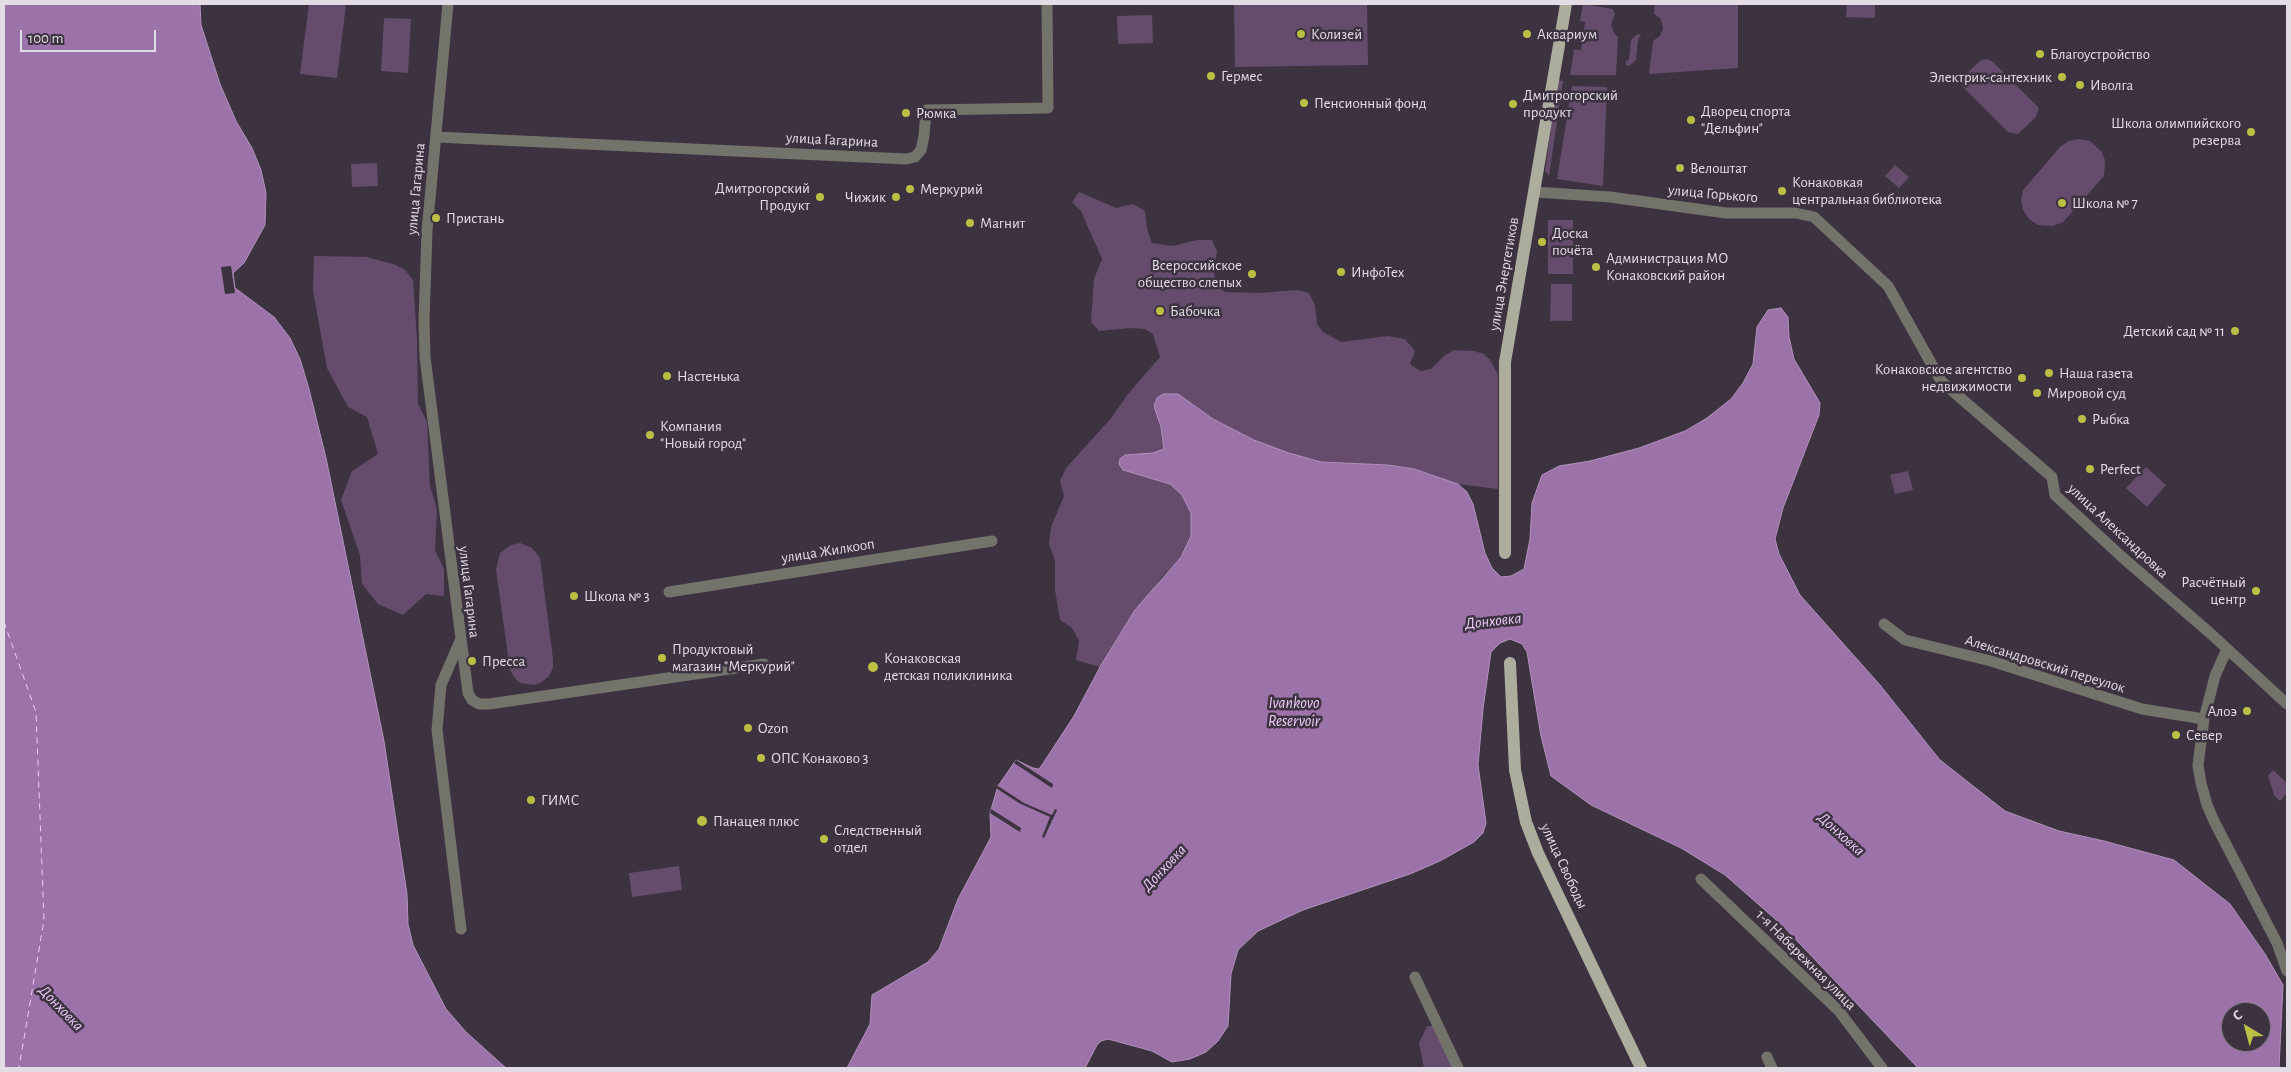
<!DOCTYPE html>
<meta charset="utf-8">
<style>
body{margin:0}
#map{position:relative;width:2291px;height:1072px;overflow:hidden;background:#3d3240;font-family:"Alegreya Sans",sans-serif}
canvas{display:block}
.frame{position:absolute;inset:0;border:5px solid #e3dce5;pointer-events:none}
.north{position:absolute;left:2221px;top:1002px;width:50px;height:50px;box-sizing:border-box;background:#3d3240;border:1px solid #7f7682;border-radius:50%;rotate:323deg;font-size:14px;font-weight:700;line-height:20px;text-align:center;color:#e3dce5}
.north::after{content:'';display:block;margin:auto;width:18px;height:22px;background:#bcbf44;clip-path:polygon(50% 0,100% 100%,50% 72%,0 100%)}
.scale{position:absolute;left:20px;top:30px;width:136px;height:22px;box-sizing:border-box;border:2px solid #e3dce5;border-top:0;padding-left:6px;font-size:15px;line-height:18px;white-space:nowrap;color:#e3dce5;-webkit-text-stroke:4px #3d3240;paint-order:stroke}
</style>
<div id="map">
<canvas width="2291" height="1072"></canvas>
<div class="frame"></div>
<div class="north">С</div>
<div class="scale">100 m</div>
</div>
<script>
const ctx = document.querySelector('canvas').getContext('2d');
ctx.lineJoin = 'round';
function fillPath(path, color) {
  ctx.fillStyle = color;
  ctx.fill(path, 'evenodd');
}
function toPath(rows) {
  const path = new Path2D();
  for (const r of rows) {
    path.moveTo(r[0], r[1]);
    for (let i = 2; i < r.length; i += 2) path.lineTo(r[i], r[i + 1]);
  }
  return path;
}
function trace(path, color, width, dash) {
  ctx.strokeStyle = color;
  ctx.lineWidth = width;
  ctx.lineCap = dash ? 'butt' : 'round';
  ctx.setLineDash(dash || []);
  ctx.stroke(path);
}
function drawText(font, color, halo, rows, align = 'center') {
  ctx.font = font + ' "Alegreya Sans",sans-serif';
  ctx.lineWidth = 5;
  ctx.setLineDash([]);
  ctx.textBaseline = 'middle';
  ctx.strokeStyle = halo;
  ctx.fillStyle = color;
  for (const [text, x, y, turn = 0] of rows) {
    ctx.save();
    ctx.translate(x, y);
    ctx.rotate((+turn || 0) * Math.PI / 180);
    ctx.textAlign = isNaN(turn) ? turn : align;
    if (halo) ctx.strokeText(text, 0, 0);
    ctx.fillText(text, 0, 0);
    ctx.restore();
  }
}
fillPath(toPath([
 [309,4,346,4,337,78,300,74],
 [1234,4,1367,4,1368,65,1235,67],
 [1583,4,1613,9,1615,14,1611,24,1614,33,1618,37,1616,75,1570,75,1574,50,1581,50,1585,22,1580,21],
 [1655,4,1738,4,1738,68,1649,74,1653,41,1660,36,1663,28,1661,19,1654,14],
 [1847,4,1875,4,1875,18,1846,17],
 [1152,15,1153,43,1118,44,1117,16],
 [384,18,411,19,408,73,381,71],
 [1641,34,1638,40,1636,60,1629,66,1626,65,1626,61,1629,60,1631,40,1636,35],
 [1986,59,1992,61,2039,108,2036,117,2018,134,2008,132,1962,86,1964,76,1980,61],
 [1558,80,1563,81,1549,176,1545,171],
 [1572,86,1607,87,1603,186,1557,179],
 [2079,139,2090,141,2101,151,2105,160,2104,176,2063,222,2053,226,2038,225,2029,219,2023,210,2021,200,2023,190,2060,147,2069,141],
 [377,163,378,186,352,187,351,164],
 [1895,165,1909,177,1899,188,1885,176],
 [1079,192,1116,208,1133,204,1145,211,1147,229,1152,243,1173,246,1197,240,1212,240,1217,251,1214,269,1215,284,1225,292,1259,293,1297,290,1309,293,1315,305,1317,324,1323,332,1341,342,1388,336,1405,339,1415,351,1410,364,1420,371,1431,369,1444,356,1454,350,1474,351,1484,354,1490,360,1498,374,1498,489,1458,484,1414,469,1388,465,1321,462,1289,453,1254,440,1213,419,1178,394,1163,394,1157,398,1154,406,1161,427,1164,449,1153,453,1125,455,1119,464,1123,470,1170,484,1182,495,1191,513,1191,536,1181,557,1161,578,1100,667,1076,660,1079,641,1072,628,1060,620,1055,590,1055,561,1049,544,1051,527,1064,496,1060,481,1066,468,1112,417,1128,394,1160,357,1153,334,1145,329,1130,328,1099,331,1091,322,1094,279,1102,259,1081,211,1072,202],
 [1548,220,1573,220,1573,274,1548,274],
 [314,256,367,257,396,265,405,270,413,280,417,340,418,404,427,422,430,486,437,509,435,550,444,569,444,596,426,594,403,615,378,604,362,584,360,555,341,500,352,471,378,454,367,417,348,407,327,368,313,291],
 [1551,284,1572,284,1572,321,1550,321],
 [2146,467,2166,485,2147,507,2126,488],
 [1908,471,1913,490,1895,494,1890,475],
 [520,543,532,548,540,558,553,659,553,668,549,676,542,682,534,685,520,683,514,677,510,670,496,570,500,553,511,545],
 [2273,770,2287,783,2287,793,2280,801,2274,795,2268,776],
 [679,866,682,890,632,897,629,873],
 [1427,1026,1434,1026,1453,1068,1424,1068,1419,1043]
]), '#654c6d');
const water = toPath([
 [4,4,200,4,201,25,220,84,236,121,252,148,261,170,266,193,265,225,244,263,233,273,235,288,274,317,290,338,300,359,309,389,326,458,384,741,407,894,408,924,413,945,446,1009,466,1032,506,1068,4,1068,4,4],
 [1781,308,1788,317,1789,337,1794,359,1820,403,1819,415,1783,508,1775,539,1779,554,1800,595,1880,685,1940,760,2005,811,2059,831,2104,841,2174,860,2230,904,2265,954,2283,985,2279,1068,1918,1068,1782,925,1725,875,1681,848,1591,805,1551,776,1541,736,1527,652,1522,644,1510,639,1500,643,1491,652,1483,709,1478,765,1486,823,1483,833,1474,842,1440,861,1410,874,1303,910,1258,931,1238,950,1231,974,1228,1026,1218,1041,1206,1052,1190,1059,1172,1062,1152,1051,1108,1039,1101,1041,1097,1045,1085,1068,847,1068,870,1024,872,995,928,962,939,949,958,899,991,837,990,813,998,786,1016,760,1033,768,1039,769,1042,765,1074,716,1100,667,1135,610,1181,557,1191,536,1191,513,1182,495,1170,484,1123,470,1119,464,1120,459,1125,455,1153,453,1164,449,1161,427,1154,406,1157,398,1163,394,1178,394,1213,419,1254,440,1289,453,1321,462,1388,465,1414,469,1458,484,1467,492,1473,504,1485,553,1492,568,1501,577,1511,576,1524,569,1530,539,1532,503,1542,475,1559,466,1590,461,1639,448,1685,431,1707,418,1731,399,1743,383,1753,364,1757,327,1768,310,1781,308],
 [2231,1012,2261,1012,2261,1042,2231,1042,2231,1012]
]);
fillPath(water, '#9c73a9');
trace(water, '#b192bb', 1);
fillPath(toPath([
 [231,266,235,293,225,294,221,267],
 [1016,760,1053,784,1052,788,1014,763],
 [998,786,1024,803,1052,815,1055,809,1057,810,1044,838,1042,837,1050,817,1019,803,996,788],
 [991,809,1021,828,1020,832,990,813]
]), '#3d3240');
trace(toPath([
 [4,622,36,712,44,920,19,1068]
]), '#eecbfa', 1, [6, 5]);
trace(toPath([
 [448,4,427,231,424,321,425,357,468,693,472,700,479,704,489,704,764,664],
 [436,137,906,159,915,157,921,150,924,136,926,110,1048,108,1047,4],
 [1535,192,1610,197,1726,213,1796,213,1814,217,1888,286,1941,381,2052,477,2055,495,2122,557,2210,633,2287,704],
 [669,592,992,541],
 [1884,624,1905,640,1991,661,2142,709,2204,719],
 [460,641,441,685,437,730,461,929],
 [2227,649,2215,676,2204,719,2198,765,2201,783,2207,805,2215,823,2277,943,2287,971],
 [1701,879,1839,1011,1882,1068],
 [1415,977,1458,1068],
 [1767,1057,1772,1068]
]), '#72736a', 11);
trace(toPath([
 [1505,553,1505,362,1566,4],
 [1510,663,1515,770,1526,822,1538,853,1641,1068]
]), '#acad9d', 12);
for (const [x, y, r, color] of [
 [1301,34,5,"#bcbf44"],
 [1527,34,5,"#bcbf44"],
 [2040,54,5,"#bcbf44"],
 [1211,76,5,"#bcbf44"],
 [2062,77,5,"#bcbf44"],
 [2080,85,5,"#bcbf44"],
 [1304,103,5,"#bcbf44"],
 [1513,104,5,"#bcbf44"],
 [906,113,5,"#bcbf44"],
 [1691,120,5,"#bcbf44"],
 [2251,132,5,"#bcbf44"],
 [1680,168,5,"#bcbf44"],
 [910,189,5,"#bcbf44"],
 [1782,191,5,"#bcbf44"],
 [820,197,5,"#bcbf44"],
 [896,197,5,"#bcbf44"],
 [2062,203,5,"#bcbf44"],
 [436,218,5,"#bcbf44"],
 [970,223,5,"#bcbf44"],
 [1542,242,5,"#bcbf44"],
 [1596,267,5,"#bcbf44"],
 [1341,272,5,"#bcbf44"],
 [1252,274,5,"#bcbf44"],
 [1160,311,5,"#bcbf44"],
 [2235,331,5,"#bcbf44"],
 [2049,373,5,"#bcbf44"],
 [667,376,5,"#bcbf44"],
 [2022,378,5,"#bcbf44"],
 [2037,393,5,"#bcbf44"],
 [2082,419,5,"#bcbf44"],
 [650,435,5,"#bcbf44"],
 [2090,469,5,"#bcbf44"],
 [2256,591,5,"#bcbf44"],
 [574,596,5,"#bcbf44"],
 [662,658,5,"#bcbf44"],
 [472,661,5,"#bcbf44"],
 [873,667,6,"#bcbf44"],
 [2247,711,5,"#bcbf44"],
 [748,728,5,"#bcbf44"],
 [2176,735,5,"#bcbf44"],
 [761,758,5,"#bcbf44"],
 [531,800,5,"#bcbf44"],
 [702,821,6,"#bcbf44"],
 [824,839,5,"#bcbf44"]
]) {
  const dot = new Path2D();
  dot.arc(x, y, r, 0, 2 * Math.PI);
  ctx.fillStyle = color;
  ctx.fill(dot);
  trace(dot, '#3d3240', 2);
}
drawText('15px', '#e3dce5', '#3d3240', [
 ["Колизей",1311,34],
 ["Аквариум",1537,34],
 ["Благоустройство",2050,54],
 ["Гермес",1221,76],
 ["Электрик-сантехник",2052,77,"right"],
 ["Иволга",2090,85],
 ["Дмитрогорский",1523,95],
 ["продукт",1523,112],
 ["Пенсионный фонд",1314,103],
 ["Дворец спорта",1701,111],
 ["\"Дельфин\"",1701,128],
 ["Рюмка",916,113],
 ["Школа олимпийского",2241,123,"right"],
 ["резерва",2241,140,"right"],
 ["Велоштат",1690,168],
 ["Конаковкая",1792,182],
 ["центральная библиотека",1792,199],
 ["Дмитрогорский",810,188,"right"],
 ["Продукт",810,205,"right"],
 ["Меркурий",920,189],
 ["Чижик",886,197,"right"],
 ["Школа № 7",2072,203],
 ["Пристань",446,218],
 ["Магнит",980,223],
 ["Доска",1552,233],
 ["почёта",1552,250],
 ["Администрация МО",1606,258],
 ["Конаковский район",1606,275],
 ["Всероссийское",1242,265,"right"],
 ["общество слепых",1242,282,"right"],
 ["ИнфоТех",1351,272],
 ["Бабочка",1170,311],
 ["Детский сад № 11",2225,331,"right"],
 ["Конаковское агентство",2012,369,"right"],
 ["недвижимости",2012,386,"right"],
 ["Наша газета",2059,373],
 ["Настенька",677,376],
 ["Мировой суд",2047,393],
 ["Рыбка",2092,419],
 ["Компания",660,426],
 ["\"Новый город\"",660,443],
 ["Perfect",2100,469],
 ["Расчётный",2246,582,"right"],
 ["центр",2246,599,"right"],
 ["Школа № 3",584,596],
 ["Продуктовый",672,649],
 ["магазин \"Меркурий\"",672,666],
 ["Конаковская",884,658],
 ["детская поликлиника",884,675],
 ["Пресса",482,661],
 ["Алоэ",2237,711,"right"],
 ["Ozon",758,728],
 ["Север",2186,735],
 ["ОПС Конаково 3",771,758],
 ["ГИМС",541,800],
 ["Панацея плюс",713,821],
 ["Следственный",834,830],
 ["отдел",834,847]
], 'left');
drawText('15px', '#e3dce5', '#3d3240', [
 ["улица Гагарина",832,140,3],
 ["улица Гагарина",416,189,-85],
 ["улица Горького",1713,194,5],
 ["улица Энергетиков",1504,274,-80],
 ["улица Александровка",2118,531,43],
 ["улица Жилкооп",828,551,-9],
 ["улица Гагарина",469,592,83],
 ["Александровский переулок",2045,664,17],
 ["улица Свободы",1564,866,65],
 ["1-я Набережная улица",1806,960,45]
]);
drawText('italic 16px', '#eecbfa', '#3d3240', [
 ["Донховка",1493,621,-6],
 ["Ivankovo",1294,703],
 ["Reservoir",1294,721],
 ["Донховка",1841,834,42],
 ["Донховка",1164,868,-47],
 ["Донховка",61,1008,46]
]);
</script>
